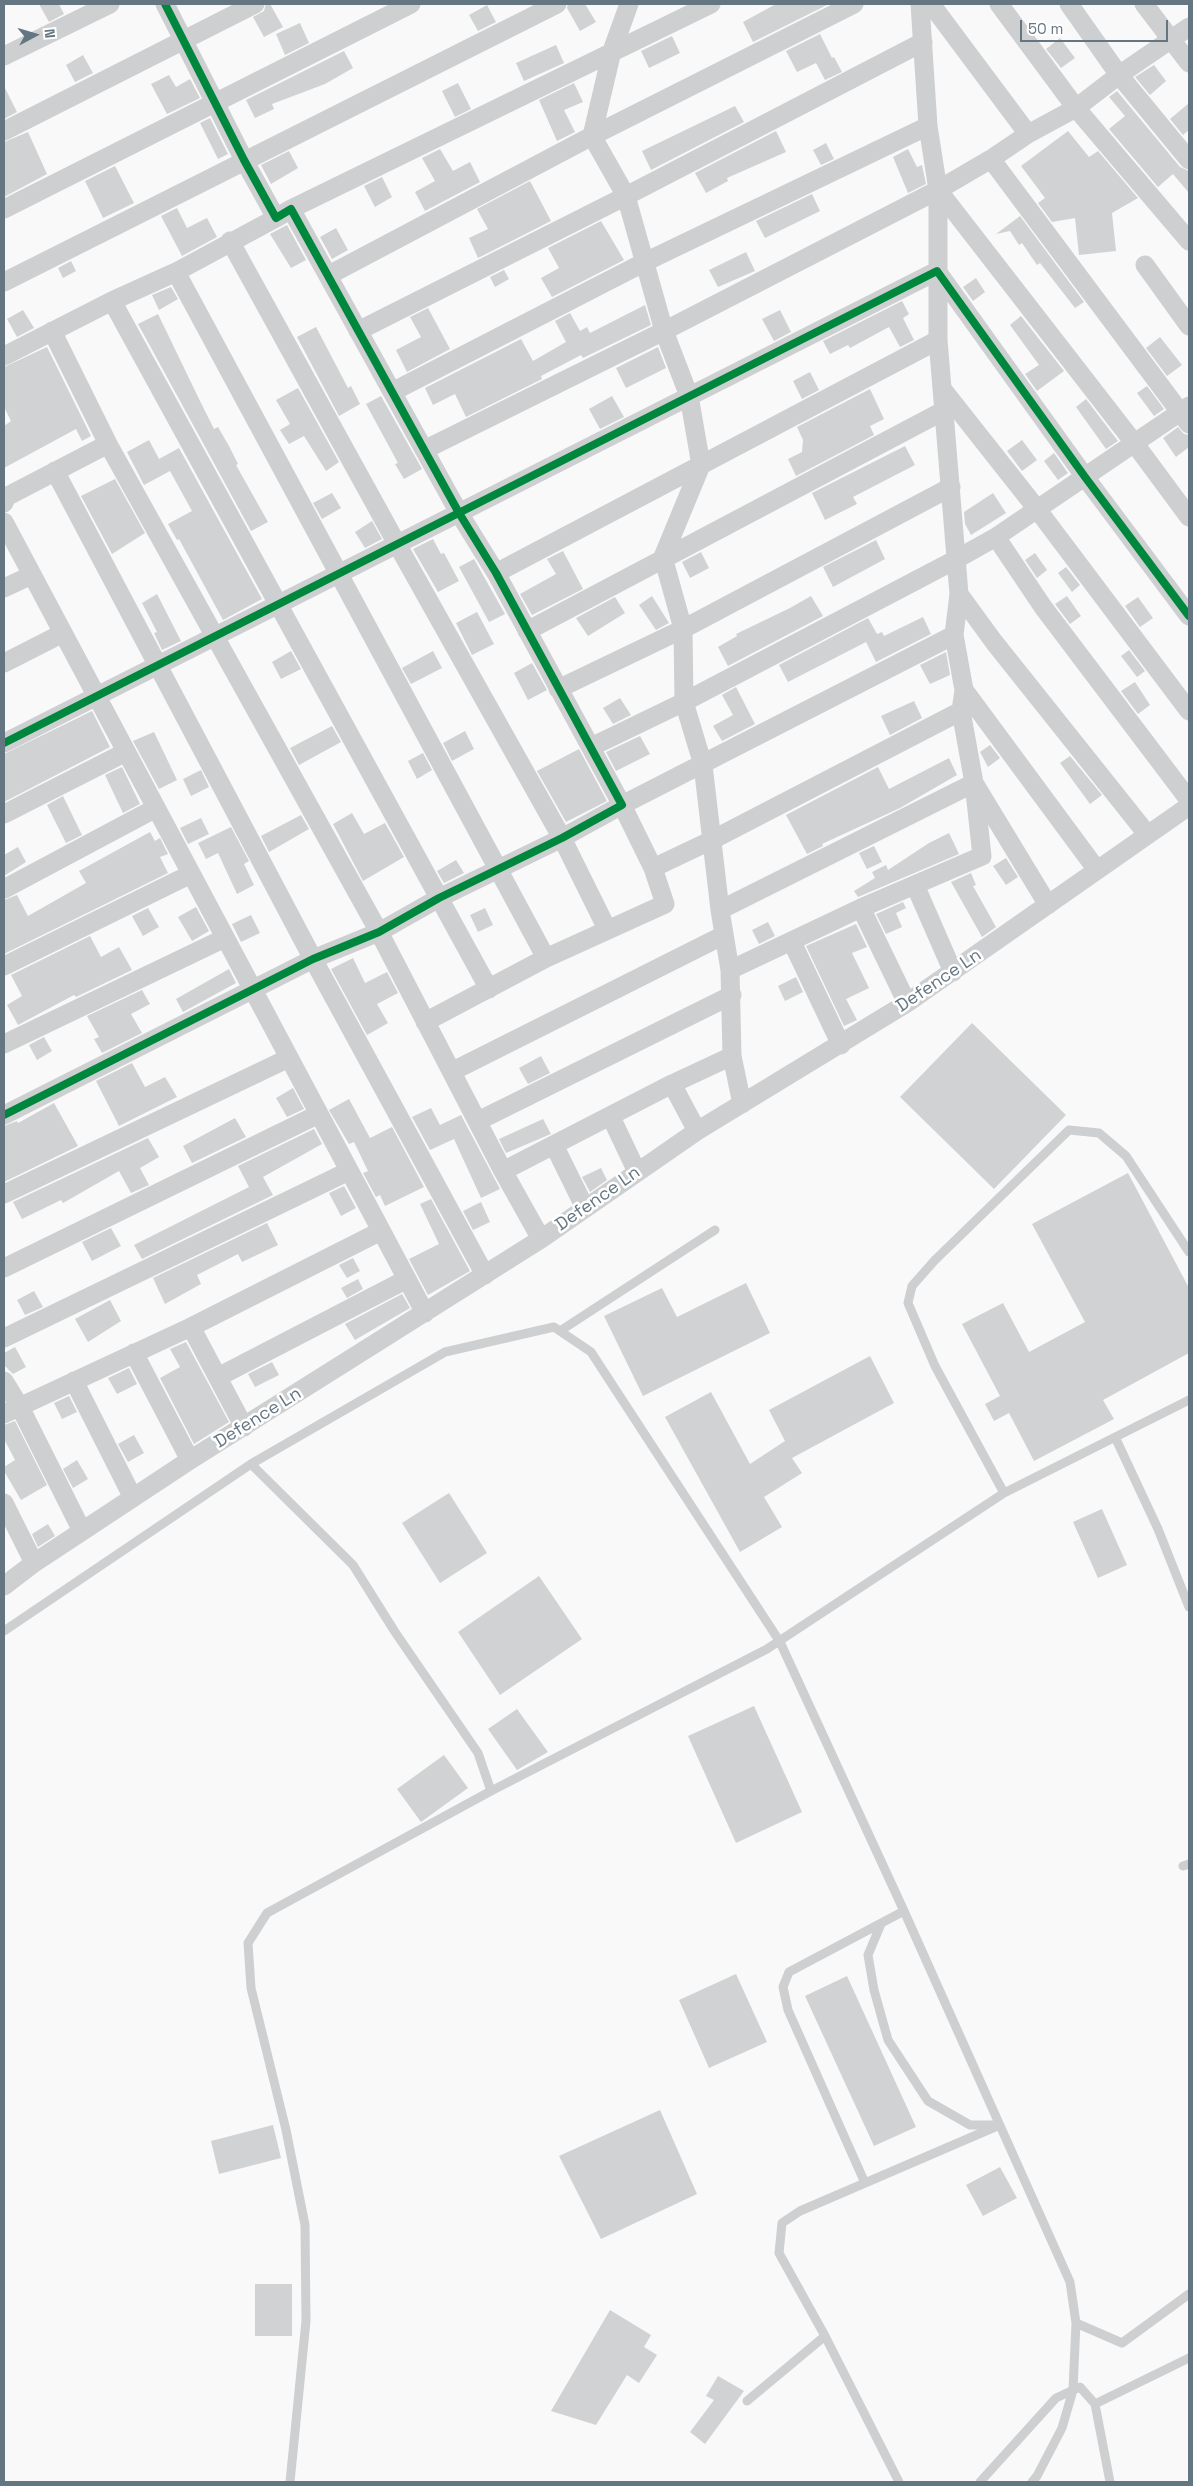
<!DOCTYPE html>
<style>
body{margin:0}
#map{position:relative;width:1193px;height:2486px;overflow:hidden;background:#f9f9f9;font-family:"Space Grotesk",sans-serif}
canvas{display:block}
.frame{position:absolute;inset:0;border:5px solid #657683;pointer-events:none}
.north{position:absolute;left:10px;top:10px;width:50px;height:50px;-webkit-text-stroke:4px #fff;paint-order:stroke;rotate:84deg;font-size:14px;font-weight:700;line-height:20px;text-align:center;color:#657683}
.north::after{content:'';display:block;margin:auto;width:18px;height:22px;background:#657683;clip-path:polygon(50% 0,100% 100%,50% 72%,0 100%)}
.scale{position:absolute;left:1020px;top:20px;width:148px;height:22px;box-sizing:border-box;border:2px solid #657683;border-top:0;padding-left:6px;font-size:15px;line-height:18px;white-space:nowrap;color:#657683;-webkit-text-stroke:4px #fff;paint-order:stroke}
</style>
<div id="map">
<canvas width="1193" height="2486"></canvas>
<div class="frame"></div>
<div class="north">N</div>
<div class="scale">50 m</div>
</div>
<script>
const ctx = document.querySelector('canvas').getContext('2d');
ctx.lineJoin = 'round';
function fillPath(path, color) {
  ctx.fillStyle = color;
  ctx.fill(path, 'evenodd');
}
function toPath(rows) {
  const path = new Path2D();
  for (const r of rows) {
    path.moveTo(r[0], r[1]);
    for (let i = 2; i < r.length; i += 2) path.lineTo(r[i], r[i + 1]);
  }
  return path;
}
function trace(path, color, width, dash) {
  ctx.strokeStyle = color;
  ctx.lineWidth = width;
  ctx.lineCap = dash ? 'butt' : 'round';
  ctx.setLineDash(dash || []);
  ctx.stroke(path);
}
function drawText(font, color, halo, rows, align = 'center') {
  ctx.font = font + ' "Space Grotesk",sans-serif';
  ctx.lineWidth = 5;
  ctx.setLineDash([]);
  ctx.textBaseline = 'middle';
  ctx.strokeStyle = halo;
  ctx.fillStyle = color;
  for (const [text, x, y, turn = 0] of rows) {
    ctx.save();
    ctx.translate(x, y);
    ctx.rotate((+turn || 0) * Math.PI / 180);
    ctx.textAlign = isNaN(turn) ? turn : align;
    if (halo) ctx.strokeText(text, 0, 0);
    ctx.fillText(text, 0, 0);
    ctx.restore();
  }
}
fillPath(toPath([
 [39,4,59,4,64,14,49,22],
 [266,4,270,4,283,27,264,37,253,17,264,11],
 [568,4,585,4,596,22,580,31,567,8],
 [776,4,829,4,753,42,743,22],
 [487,5,496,22,478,31,469,15],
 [300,23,309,43,285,55,276,34],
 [820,34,832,58,834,57,842,72,825,80,816,63,797,72,786,51],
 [672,36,680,53,649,68,641,51],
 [1060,38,1075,58,1061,68,1046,49],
 [556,45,564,63,524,81,516,63],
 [344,51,353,68,325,84,272,104,274,109,255,118,246,100],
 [83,55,93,73,75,82,66,65],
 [1154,65,1166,81,1150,95,1135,77],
 [169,75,176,87,190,79,200,98,167,114,151,84],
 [458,83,471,109,455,117,442,91],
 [574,83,583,102,564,110,575,132,557,141,539,100],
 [4,86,17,112,4,119],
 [1117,91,1180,167,1189,171,1189,193,1173,174,1158,187,1109,129,1125,116,1109,97],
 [1189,103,1189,130,1183,135,1170,119],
 [735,106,744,122,651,170,642,151],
 [210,118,228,154,218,159,200,123],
 [776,131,786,152,727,178,728,181,706,193,695,173],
 [1068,131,1089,157,1098,151,1138,198,1112,213,1116,251,1079,255,1075,218,1052,222,1038,203,1045,198,1021,166],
 [28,132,47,174,4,197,4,142],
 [826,143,834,159,821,165,813,150],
 [440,149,453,171,470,162,480,182,425,211,415,192,435,181,422,158],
 [908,149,917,167,922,165,926,184,908,193,893,157],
 [289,151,298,168,271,184,261,165],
 [115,166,134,203,103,218,85,181],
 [382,177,392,197,375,207,364,186],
 [530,181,551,221,478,258,469,238,488,229,477,209],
 [812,194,820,211,765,238,756,221],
 [177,208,187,228,207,218,217,237,182,256,161,216],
 [1020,216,1084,302,1075,308,1040,263,1037,265,1022,243,1019,245,1010,231,996,234],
 [601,221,624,260,552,297,541,278,559,268,548,248],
 [287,225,306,260,291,268,270,234],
 [336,228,348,250,332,259,320,237],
 [746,252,755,271,718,287,709,270],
 [71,261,76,271,63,278,58,268],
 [504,270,509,279,495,287,490,277],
 [976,278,985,292,973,301,963,287],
 [171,287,178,299,159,310,152,295],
 [902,301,909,314,903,318,914,340,900,347,889,327,850,348,848,345,830,354,823,341],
 [645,305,651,325,583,358,581,355,541,376,542,379,466,417,455,394,433,405,425,388,521,339,533,361,566,342,555,321,570,313,580,331,587,327,590,333],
 [428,308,450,349,407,372,396,350,421,337,410,317],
 [23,310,34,328,17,337,7,319],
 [780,310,791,332,774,341,762,319],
 [158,314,200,401,214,429,218,427,229,446,238,464,236,465,268,522,251,531,138,324],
 [1021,316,1064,371,1037,391,1025,374,1039,365,1010,325],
 [316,327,348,388,351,386,360,404,339,416,297,337],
 [1160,337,1182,365,1167,376,1146,348],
 [47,347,91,436,82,441,76,429,4,468,4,426,11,421,4,407,4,367],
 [658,347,666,368,626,388,616,368],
 [810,372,819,390,802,399,793,381],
 [1147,386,1164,409,1154,416,1137,393],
 [298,388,339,462,326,471,304,436,289,444,280,430,290,424,276,400],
 [870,389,884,419,870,426,874,435,796,476,788,459,802,452,803,440,797,427],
 [381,396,422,469,404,479,395,464,398,463,366,404],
 [612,396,624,417,600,429,589,409],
 [1086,399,1118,441,1106,449,1076,407],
 [1178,427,1184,434,1189,435,1189,447,1176,457,1163,438],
 [149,440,159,459,179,448,262,599,223,620,179,539,177,540,168,524,192,511,170,471,144,485,127,452],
 [1022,440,1037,460,1022,471,1007,451],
 [905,446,915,465,853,497,857,504,825,520,812,493],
 [1054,453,1068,473,1058,480,1044,461],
 [115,479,145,533,112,554,81,496],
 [332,493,341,508,322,519,313,503],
 [993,493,1006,513,971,535,965,524,964,512],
 [372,521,382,539,365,548,355,532],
 [433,539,441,554,444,553,459,581,438,592,413,549],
 [876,540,885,559,833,587,823,567],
 [563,551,583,589,532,615,520,594,556,574,547,559],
 [701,552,709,568,690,578,682,562],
 [1035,553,1047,570,1037,578,1025,560],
 [474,559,505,614,489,622,459,567],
 [1066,567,1080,585,1072,592,1058,573],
 [157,594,181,641,162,650,154,633,157,632,142,603],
 [652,596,669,623,656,630,639,605],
 [811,596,823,616,728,666,718,647,737,636,736,634,790,608],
 [1067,596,1081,616,1070,624,1055,604],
 [615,597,625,613,588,636,576,618],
 [1138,597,1153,618,1140,627,1125,606],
 [477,612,494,644,472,655,456,623],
 [923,617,931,634,876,662,866,642,788,682,779,665,868,618,877,634,882,632,884,636],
 [1129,650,1145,671,1137,677,1121,656],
 [291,651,301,669,281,679,272,662],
 [433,651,442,668,411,684,402,668],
 [946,652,950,675,930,684,920,665],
 [532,663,547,690,528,700,514,673],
 [1135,682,1150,705,1138,714,1121,691],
 [736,687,755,724,722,741,713,726,733,715,722,695],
 [620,698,631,715,613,724,603,708],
 [914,701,922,718,890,735,881,716],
 [92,711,110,747,4,802,4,754],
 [332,726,341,742,299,765,290,748],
 [465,731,474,749,452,761,443,743],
 [154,732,177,780,159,789,133,741],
 [640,736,650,754,616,771,606,752],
 [990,745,1000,758,988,767,980,752],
 [579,749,607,801,566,822,537,771],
 [423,753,432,770,417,779,408,761],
 [1070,756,1102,795,1090,804,1060,763],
 [949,758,957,775,900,808,822,844,823,846,807,854,786,815,878,767,889,789],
 [122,767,140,804,123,813,105,775],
 [201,770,209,787,191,796,183,779],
 [63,796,82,835,66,843,47,805],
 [352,813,364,834,385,823,404,857,363,881,333,824],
 [301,815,309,829,269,852,261,836],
 [201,818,209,834,188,844,180,828],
 [231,827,249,861,244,864,254,885,237,894,218,853,206,859,198,843],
 [150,832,155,841,160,838,168,854,160,857,168,873,4,954,4,900,17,895,28,916,86,883,79,871],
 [949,833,959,854,858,897,854,891,875,878,872,872,886,865,888,870,929,843],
 [874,846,882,862,867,869,859,853],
 [18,847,26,862,4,876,4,855],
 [1006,858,1018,877,1006,885,993,866],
 [456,860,464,873,444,883,437,871],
 [971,873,976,885,973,886,996,927,982,937,951,882],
 [903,902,906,908,896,913,902,927,886,934,876,914],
 [196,907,209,931,192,941,178,917],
 [148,908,159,927,143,936,132,916],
 [485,908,493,925,478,932,470,915],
 [251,915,260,933,241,942,232,924],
 [768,922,775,936,759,944,752,930],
 [856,924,867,947,852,953,869,988,846,999,857,1020,844,1026,806,946],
 [90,936,101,957,119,947,132,970,76,997,74,995,18,1025,7,1005,22,996,11,975],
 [353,958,365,983,387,972,398,993,377,1004,388,1023,367,1035,331,969],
 [229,969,236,983,183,1012,176,999],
 [796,977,803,992,785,1001,778,986],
 [142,990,150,1004,131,1014,142,1033,102,1053,94,1039,99,1037,87,1016],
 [972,1023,1066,1115,994,1189,900,1097],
 [44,1037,52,1051,37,1060,29,1045],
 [541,1056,550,1073,528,1084,519,1068],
 [132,1063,145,1087,165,1077,177,1097,119,1126,96,1081],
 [293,1088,304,1109,287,1117,276,1098],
 [349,1099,370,1138,392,1127,424,1187,385,1206,380,1195,376,1197,363,1173,368,1171,354,1142,349,1144,329,1110],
 [54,1103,78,1146,4,1182,4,1126,17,1121,18,1123],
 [431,1108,440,1125,461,1115,500,1189,481,1198,454,1139,430,1150,412,1117],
 [235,1118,246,1137,192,1163,183,1146],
 [543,1119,551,1134,506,1153,499,1139],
 [314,1129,322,1144,263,1177,273,1195,142,1259,134,1245,249,1187,238,1166],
 [148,1138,159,1157,140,1168,149,1185,131,1193,119,1171,63,1203,61,1200,22,1219,13,1202],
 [601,1168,607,1180,590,1192,582,1177],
 [1128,1173,1189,1288,1189,1353,1103,1400,1114,1419,1034,1461,1009,1413,994,1421,985,1404,1000,1396,962,1324,1003,1303,1029,1352,1085,1322,1032,1224],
 [344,1186,356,1208,341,1216,329,1193],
 [431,1199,470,1271,428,1295,409,1259,439,1244,420,1204],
 [481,1202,490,1222,473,1230,463,1211],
 [267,1223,278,1245,242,1262,238,1254,197,1275,201,1284,165,1304,153,1278],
 [111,1228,121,1246,92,1261,82,1242],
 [353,1258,360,1271,347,1278,339,1265],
 [358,1279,363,1289,347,1298,341,1288],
 [746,1283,770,1333,643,1396,604,1316,662,1288,677,1317],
 [34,1291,43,1307,25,1315,17,1300],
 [402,1294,410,1308,355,1340,345,1324],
 [110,1300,121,1321,88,1342,75,1319],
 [186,1342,229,1422,194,1444,160,1378,180,1367,170,1349],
 [15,1347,26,1367,13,1374,4,1365,4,1353],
 [870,1356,894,1403,792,1458,802,1473,764,1497,782,1527,740,1552,665,1417,711,1392,750,1464,785,1441,769,1410],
 [272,1362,279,1375,255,1387,248,1374],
 [129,1368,137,1384,117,1394,108,1378],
 [69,1396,77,1412,62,1419,54,1403],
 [15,1421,47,1485,21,1500,4,1471,4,1467,15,1460,4,1439,4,1425],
 [134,1435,144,1453,128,1462,118,1444],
 [77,1460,88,1479,73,1488,63,1469],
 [449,1493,487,1553,440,1583,402,1523],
 [1102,1509,1127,1565,1098,1578,1073,1522],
 [48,1524,55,1536,38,1547,32,1534],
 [539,1576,582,1639,500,1695,458,1632],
 [754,1706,802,1812,736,1843,688,1736],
 [517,1709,548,1752,517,1770,488,1729],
 [444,1755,468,1788,421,1822,397,1789],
 [736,1974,767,2042,709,2068,679,2000],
 [847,1976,916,2127,874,2146,805,1996],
 [660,2110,697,2194,601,2239,559,2156],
 [273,2125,281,2158,219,2174,211,2141],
 [1000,2167,1017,2198,983,2216,966,2185],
 [255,2284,292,2284,292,2336,255,2336],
 [610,2310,651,2335,644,2347,657,2355,639,2383,627,2375,596,2425,551,2411],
 [718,2376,744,2391,705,2444,690,2432,714,2400,706,2396]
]), '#d0d2d3');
trace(toPath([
 [560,1331,715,1230],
 [1115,1437,1158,1529,1189,1607],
 [251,1464,353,1565,395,1632,478,1753,491,1791],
 [1004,1493,935,1366,908,1303,912,1286,935,1260,1069,1130,1099,1133,1126,1156,1189,1252],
 [4,1631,251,1464,445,1352,554,1327,591,1352,780,1642,904,1911,1070,2282,1076,2323,1073,2390,1062,2428,1037,2476,1032,2482],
 [1183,1866,1189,1864],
 [881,1924,868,1955,874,1990,888,2040,928,2101,970,2125,999,2125],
 [865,2183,995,2127],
 [1076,2323,1122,2343,1189,2294],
 [747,2401,825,2336],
 [290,2482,306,2321,305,2225,286,2130,251,1988,248,1943,267,1913,491,1791,767,1649,1004,1493,1189,1400],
 [899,2482,825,2336,779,2253,782,2223,800,2211,865,2183,788,2010,783,1987,789,1972,904,1911],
 [980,2482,1056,2398,1080,2387,1095,2404],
 [1110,2482,1095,2404,1189,2358]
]), '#cecfd0', 9);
trace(toPath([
 [629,4,612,51,592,136,626,196,664,331,689,396,701,465,663,557,683,629,684,702,703,765,720,910,730,970,732,1056,742,1104],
 [931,4,1028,134],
 [999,4,1076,108,1189,241],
 [1069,4,1119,75,1189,160],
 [1144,4,1189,63],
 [4,56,110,4],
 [4,131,255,4],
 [991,159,1189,424],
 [938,190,1135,444,1189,517],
 [4,209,411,4],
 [291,209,711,4],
 [230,241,397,544,562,838,607,929],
 [1145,265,1189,326],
 [176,272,546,958],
 [329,275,592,136,854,4],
 [4,282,557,4],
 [112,301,489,989],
 [52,331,108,444,379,932,503,1171,541,1239],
 [358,331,626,196,923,42],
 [4,356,112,301,176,272,276,218],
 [943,390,1037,509,1189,711],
 [392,392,643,263,928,126],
 [424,450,664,331,938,190,991,159,1028,134,1076,108,1119,75,1189,27],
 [55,471,313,959,485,1275],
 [4,503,6,497,108,444],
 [4,522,425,1313],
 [996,537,1043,607,1189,800],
 [496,573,938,340],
 [4,588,32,575],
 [959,594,994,642,1147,834],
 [527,631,945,410],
 [4,663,63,633],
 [558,689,683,629,951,487],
 [964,690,1097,870],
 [4,743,937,271,1085,477,1189,616],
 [591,747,684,702,955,560,996,537,1189,406],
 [4,814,126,752],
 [653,868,712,840,961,711],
 [915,885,953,972],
 [4,889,156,808],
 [861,908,907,1003],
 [720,910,974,783,1048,905],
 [792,942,841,1045],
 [4,966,191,874],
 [730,970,861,908,982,856,974,783,961,711,964,690,954,635,959,594,938,340,938,190,928,126,920,4],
 [425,1022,546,958,665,904,653,868,622,805,954,635],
 [4,1044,225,938],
 [453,1071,724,935],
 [672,1084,697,1131],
 [4,1115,313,959,379,932,439,898,562,838,622,805,496,573,459,513,291,209,276,218,244,160,165,4],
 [611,1117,637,1172],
 [478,1121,732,995],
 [554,1145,585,1208],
 [503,1171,672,1084,732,1056],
 [4,1194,289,1058],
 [4,1268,319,1114],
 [191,1327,244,1427],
 [4,1338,349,1171],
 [134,1353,190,1460],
 [218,1377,407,1279],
 [4,1381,20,1407,82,1531],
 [74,1381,133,1498],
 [4,1414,191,1327,381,1231],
 [4,1503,34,1563],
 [4,1586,34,1563,190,1460,541,1239,697,1131,907,1003,1189,806]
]), '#cecfd0', 19);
trace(toPath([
 [4,743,937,271,1085,477,1189,616],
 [4,1115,313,959,379,932,439,898,562,838,622,805,496,573,459,513,291,209,276,218,244,160,165,4]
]), '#00873e', 8);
drawText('18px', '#657683', '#fff', [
 ["Defence Ln",939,981,-34],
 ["Defence Ln",598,1199,-35],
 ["Defence Ln",258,1418,-32]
]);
</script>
